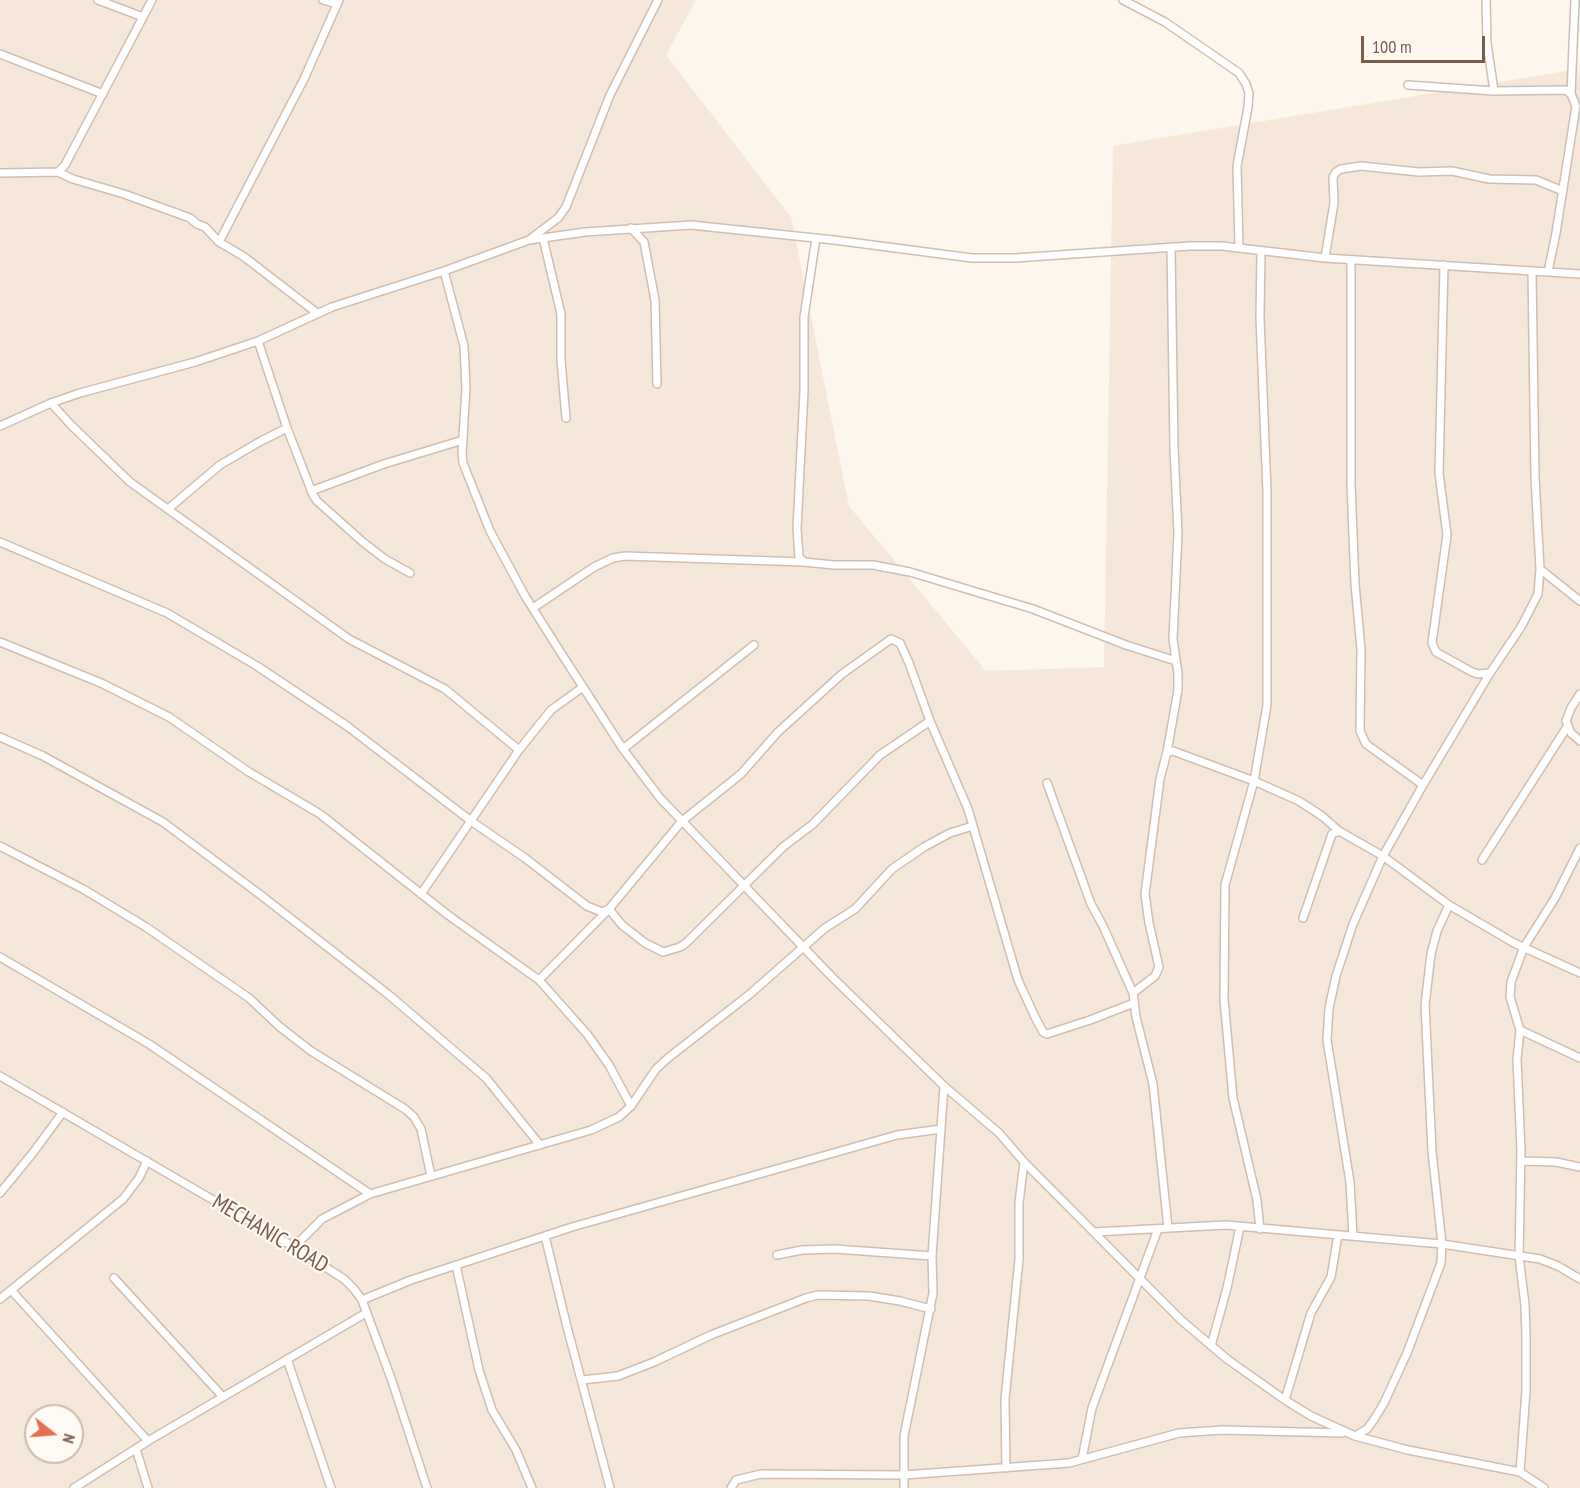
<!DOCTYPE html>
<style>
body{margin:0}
#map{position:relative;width:1580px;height:1488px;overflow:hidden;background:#fdf6ec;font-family:"PT Sans Narrow",sans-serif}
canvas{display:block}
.north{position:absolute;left:24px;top:1404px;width:60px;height:60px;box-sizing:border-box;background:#fffaf3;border:2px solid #cabbb1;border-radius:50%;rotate:107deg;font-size:16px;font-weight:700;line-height:24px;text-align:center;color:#7a5c4d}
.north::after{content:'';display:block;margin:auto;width:21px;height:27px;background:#e76f51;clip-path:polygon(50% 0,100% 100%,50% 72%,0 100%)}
.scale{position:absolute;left:1361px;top:36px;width:124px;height:27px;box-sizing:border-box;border:3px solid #7a5c4d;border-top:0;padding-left:8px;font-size:18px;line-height:21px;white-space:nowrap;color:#7a5c4d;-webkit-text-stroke:4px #fffaf3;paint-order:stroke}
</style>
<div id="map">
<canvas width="1580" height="1488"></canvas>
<div class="north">N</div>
<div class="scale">100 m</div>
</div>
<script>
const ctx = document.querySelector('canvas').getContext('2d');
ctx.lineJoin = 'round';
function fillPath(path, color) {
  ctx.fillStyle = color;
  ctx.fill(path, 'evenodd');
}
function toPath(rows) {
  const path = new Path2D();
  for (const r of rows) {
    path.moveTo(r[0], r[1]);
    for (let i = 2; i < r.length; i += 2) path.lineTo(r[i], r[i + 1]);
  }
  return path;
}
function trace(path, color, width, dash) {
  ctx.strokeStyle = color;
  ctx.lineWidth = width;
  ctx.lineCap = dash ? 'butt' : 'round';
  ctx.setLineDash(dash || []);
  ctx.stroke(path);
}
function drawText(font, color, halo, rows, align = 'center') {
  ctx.font = font + ' "PT Sans Narrow",sans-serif';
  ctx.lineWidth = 4.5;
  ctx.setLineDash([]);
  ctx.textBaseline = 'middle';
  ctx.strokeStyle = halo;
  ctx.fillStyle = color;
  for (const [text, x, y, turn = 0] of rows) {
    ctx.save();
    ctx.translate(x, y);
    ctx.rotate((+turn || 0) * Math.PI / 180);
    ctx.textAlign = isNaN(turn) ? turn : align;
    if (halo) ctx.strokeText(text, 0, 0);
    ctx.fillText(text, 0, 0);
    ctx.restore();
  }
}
fillPath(toPath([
 [0,0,696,0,666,55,791,217,849,506,986,671,1104,667,1113,146,1578,69,1580,80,1580,1488,0,1488],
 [36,1416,72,1416,72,1452,36,1452]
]), '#f5e8da');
const street = toPath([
 [98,0,143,17],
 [323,0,337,4],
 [1123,0,1165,22,1239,73,1246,84,1249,93,1248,107,1237,166,1239,247],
 [1486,0,1487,43,1494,91],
 [0,54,103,94],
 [1408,85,1494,91,1566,90,1571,94,1576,106,1556,233,1548,272],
 [1571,94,1575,0],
 [58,172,73,179,124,194,190,218,197,224,205,227,219,242,243,256,317,313],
 [0,173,58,172,65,165,152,0],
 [631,228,644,242,655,300,657,384],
 [543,238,561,314,561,360,566,418],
 [816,238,804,317,804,391,797,528,799,557,804,562,834,565,873,565,910,572,1033,609,1126,645,1176,661],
 [529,240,585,232,691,225,834,240,972,258,1015,258,1190,246,1222,246,1325,258,1580,274],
 [219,242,304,79,339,0],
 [1325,258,1334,203,1333,177,1336,172,1341,169,1361,166,1419,172,1452,171,1489,179,1536,180,1563,191],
 [1351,260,1351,484,1355,584,1361,649,1360,731,1366,744,1423,785],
 [1444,265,1439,473,1447,535,1432,643,1436,652,1472,672,1478,674,1490,673],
 [444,271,464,346,466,388,462,453,463,463,490,531,525,596,561,653,623,749,660,798,832,977,944,1086,999,1133,1024,1162,1181,1320,1227,1359,1285,1400,1311,1416,1355,1436,1408,1450,1520,1472,1544,1488],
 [258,341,287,428,313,495,317,501,364,543,385,559,410,573],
 [51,403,71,425,130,482,349,639,445,689,519,750],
 [0,426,51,403,80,393,195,362,258,341,332,307,444,271,529,240,558,218,566,207,610,95,658,0],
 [311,491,384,464,463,440],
 [168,509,220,465,261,441,287,428],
 [0,542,167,613,257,666,347,726,471,821,525,858,587,906,602,912,609,909,622,925,645,943,663,952,680,947,686,943,783,847,813,824,880,755,930,721],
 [1540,569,1580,601],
 [533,608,594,567,613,558,625,556,804,562],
 [0,642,101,683,169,717,249,772,320,814,448,915,539,980,587,1034,609,1065,631,1106],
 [1580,694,1571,708,1566,721,1571,733,1580,741],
 [0,737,43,756,163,822,262,896,389,995,486,1078,540,1145],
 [623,749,754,645],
 [1167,752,1178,690,1178,674,1173,639,1178,533,1174,449,1171,247],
 [1047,783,1091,904,1103,926,1133,993],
 [0,846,83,889,146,927,249,998,280,1027,311,1051,405,1109,414,1117,421,1129,431,1176],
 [1482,860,1567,727],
 [421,894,519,750,551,710,583,687],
 [1303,918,1332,834,1339,831,1383,856,1449,905,1514,943,1580,973],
 [0,957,149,1044,370,1194],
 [539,980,609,909,682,821,741,774,778,732,842,674,891,639,900,643,909,663,930,721,968,809,1018,980,1035,1017,1043,1032,1047,1034,1090,1020,1134,1003],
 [1520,1030,1580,1058],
 [0,1076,294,1247,344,1279,354,1289,362,1300,392,1381,427,1488],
 [1521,1161,1556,1162,1580,1167],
 [0,1193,32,1154,63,1112],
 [1168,1228,1153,1084,1136,1017,1133,993,1155,976,1159,967,1149,923,1145,894,1160,779,1167,752,1173,751,1254,781,1299,801,1322,816,1339,831],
 [1260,1229,1257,1200,1233,1098,1224,999,1225,885,1254,781,1267,705,1267,492,1260,318,1261,251],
 [1094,1232,1226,1225,1442,1244,1540,1259,1558,1266,1580,1279],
 [545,1236,567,1327,610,1488],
 [1353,1236,1350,1182,1327,1040,1329,1008,1336,976,1353,924,1383,856,1423,785,1490,673,1521,627,1538,594,1540,569,1535,477,1532,271],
 [294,1247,322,1219,370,1194,591,1130,619,1117,631,1106,656,1069,668,1058,750,994,825,928,855,909,892,869,924,847,950,833,973,826],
 [777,1255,802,1250,835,1249,932,1256],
 [456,1265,479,1370,492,1410,516,1450,532,1488],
 [114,1278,223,1397],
 [11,1290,148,1441],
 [0,1299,123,1199,139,1178,147,1161],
 [362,1300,411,1280,572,1227,897,1135,941,1129],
 [1211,1346,1227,1288,1240,1227],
 [287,1359,331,1488],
 [582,1380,618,1376,654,1362,711,1335,806,1298,818,1295,869,1296,900,1301,931,1309],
 [1285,1400,1311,1313,1331,1277,1338,1235],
 [1355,1436,1367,1429,1373,1421,1384,1403,1407,1353,1441,1263,1442,1244,1432,1151,1425,1005,1431,954,1437,931,1449,905],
 [136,1449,148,1488],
 [1082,1459,1092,1408,1158,1229],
 [1006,1468,1005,1399,1019,1259,1019,1203,1024,1162],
 [1520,1472,1526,1391,1526,1334,1525,1305,1519,1256,1521,1150,1517,1060,1520,1030,1510,997,1511,982,1524,947,1555,898,1580,848],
 [74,1488,148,1441,366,1313],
 [731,1488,736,1480,761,1474,904,1475,1069,1463,1179,1433,1222,1430,1342,1433],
 [904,1488,904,1436,933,1293,932,1256,944,1086]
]);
trace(street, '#d1beb0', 10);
trace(street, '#fff', 7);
drawText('22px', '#7a5c4d', '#fffaf3', [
 ["MECHANIC ROAD",270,1234,31]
]);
</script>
